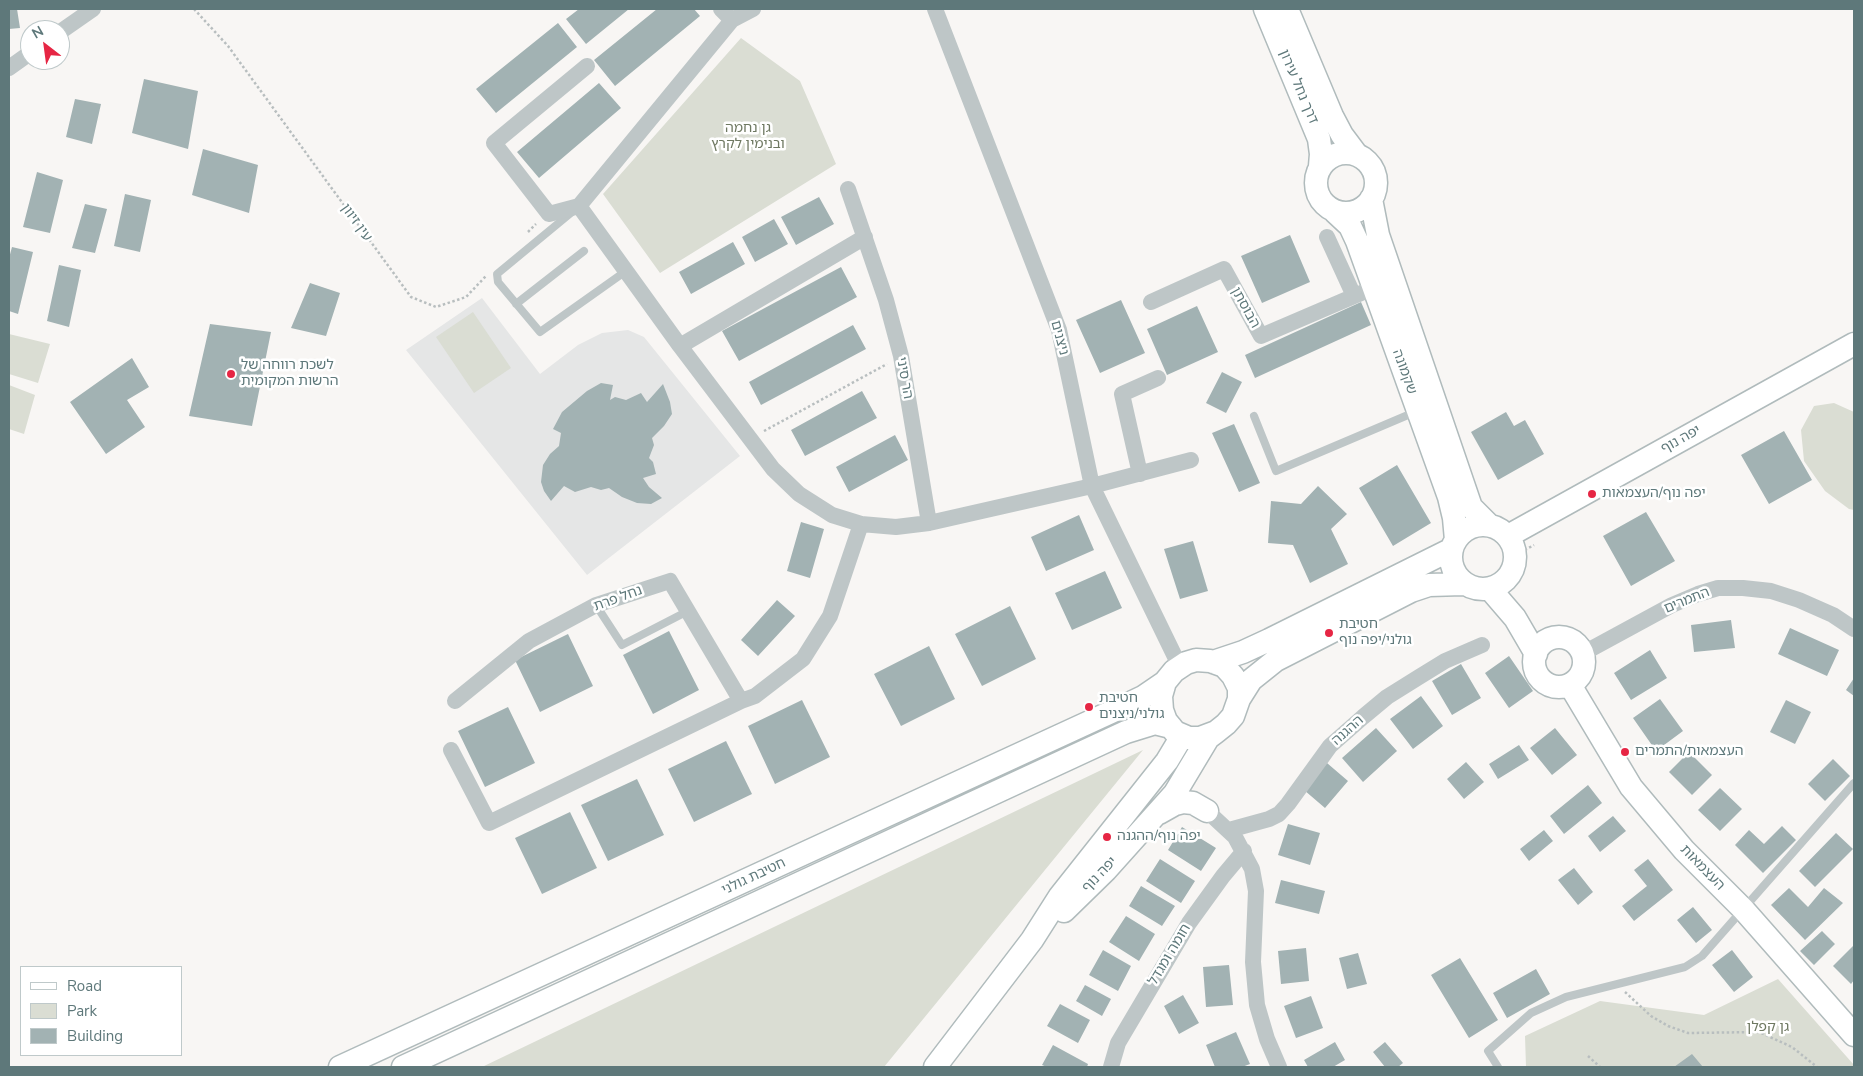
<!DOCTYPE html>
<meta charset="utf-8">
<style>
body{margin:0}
#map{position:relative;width:1863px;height:1076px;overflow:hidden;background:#f8f6f4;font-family:"Nunito Sans",sans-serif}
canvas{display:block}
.frame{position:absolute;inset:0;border:10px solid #5e787a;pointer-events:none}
.legend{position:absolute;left:20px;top:966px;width:162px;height:90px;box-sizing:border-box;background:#fff;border:1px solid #bfc9ca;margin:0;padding:6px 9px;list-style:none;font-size:15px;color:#5e787a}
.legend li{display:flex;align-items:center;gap:10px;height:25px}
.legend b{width:25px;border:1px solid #bfc9ca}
.north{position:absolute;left:20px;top:20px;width:50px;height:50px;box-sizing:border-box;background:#fff;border:1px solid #bfc9ca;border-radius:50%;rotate:330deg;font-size:14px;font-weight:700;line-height:20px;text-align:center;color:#5e787a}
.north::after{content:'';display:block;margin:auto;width:18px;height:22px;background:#e62644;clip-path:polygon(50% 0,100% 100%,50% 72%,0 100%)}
</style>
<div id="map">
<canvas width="1863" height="1076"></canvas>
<div class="frame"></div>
<ul class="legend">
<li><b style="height:6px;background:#fff"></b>Road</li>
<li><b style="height:14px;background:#daddd3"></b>Park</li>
<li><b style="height:14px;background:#a2b2b3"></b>Building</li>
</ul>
<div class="north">N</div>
</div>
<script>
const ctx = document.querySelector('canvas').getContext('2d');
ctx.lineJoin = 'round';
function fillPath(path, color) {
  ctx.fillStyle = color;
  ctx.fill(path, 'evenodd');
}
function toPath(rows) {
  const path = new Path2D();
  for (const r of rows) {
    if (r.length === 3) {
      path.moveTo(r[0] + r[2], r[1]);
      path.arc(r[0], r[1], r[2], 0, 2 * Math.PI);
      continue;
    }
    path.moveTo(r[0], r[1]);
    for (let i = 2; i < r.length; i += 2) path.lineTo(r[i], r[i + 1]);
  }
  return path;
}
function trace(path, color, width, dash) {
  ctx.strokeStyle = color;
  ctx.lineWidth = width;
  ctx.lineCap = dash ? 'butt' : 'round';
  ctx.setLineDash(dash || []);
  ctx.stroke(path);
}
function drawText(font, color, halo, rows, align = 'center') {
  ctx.font = font + ' "Nunito Sans","Noto Sans Hebrew",sans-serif';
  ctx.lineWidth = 5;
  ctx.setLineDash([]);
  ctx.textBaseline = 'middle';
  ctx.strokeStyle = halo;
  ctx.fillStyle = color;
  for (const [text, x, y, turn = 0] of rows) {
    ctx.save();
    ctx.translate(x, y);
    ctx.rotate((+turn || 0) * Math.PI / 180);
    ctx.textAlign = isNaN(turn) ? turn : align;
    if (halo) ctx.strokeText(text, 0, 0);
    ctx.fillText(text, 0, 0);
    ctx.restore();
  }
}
fillPath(toPath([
 [482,298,540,374,578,345,602,333,628,330,644,337,740,456,587,575,406,350]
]), '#e5e6e6');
fillPath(toPath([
 [741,38,800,81,836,164,660,273,603,194],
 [473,312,511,368,474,393,436,337],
 [9,334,50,344,38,383,9,374],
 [9,385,35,395,24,434,9,429],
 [1834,403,1854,412,1854,510,1849,509,1825,491,1804,461,1801,430,1814,406],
 [1143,750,884,1067,482,1067],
 [1778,979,1854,1065,1854,1067,1526,1067,1525,1036,1600,1001,1704,1015]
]), '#daddd3');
fillPath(toPath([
 [9,9,17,9,20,28,9,29],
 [579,9,629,9,586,44,566,19],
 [657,9,694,9,700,16,615,86,594,60],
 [558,23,577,47,496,113,476,89],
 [144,79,198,91,188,149,132,133],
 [599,83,621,108,539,178,517,152],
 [75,99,101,104,92,144,66,137],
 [203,149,258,165,249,213,192,195],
 [37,172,63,180,50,233,23,227],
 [125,194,151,200,140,252,114,246],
 [819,197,834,224,796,245,781,217],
 [85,204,107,209,95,253,72,248],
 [774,219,788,244,755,262,742,237],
 [1290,235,1310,282,1262,303,1241,256],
 [733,242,745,264,691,294,679,272],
 [12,247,33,252,18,314,9,311,9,258],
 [59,265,81,270,69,327,47,321],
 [841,267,857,297,739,361,722,331],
 [310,283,340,293,326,336,291,328],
 [1121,300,1145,353,1100,373,1076,320],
 [1361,302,1371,325,1255,378,1245,355],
 [1197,306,1218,352,1167,375,1147,329],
 [210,324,271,332,252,426,189,416],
 [853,325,866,349,761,405,749,382],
 [132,358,149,387,127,400,145,427,106,454,70,402],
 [1222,372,1242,382,1226,413,1206,403],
 [601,383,613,385,610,400,615,397,626,400,641,393,647,402,663,384,670,402,672,414,664,426,652,438,654,445,649,458,653,462,656,474,643,478,649,487,662,498,651,504,637,503,622,497,609,488,601,490,591,487,575,492,564,486,551,501,544,491,541,482,543,465,550,454,559,446,561,433,553,429,562,412,587,391],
 [862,391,877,418,805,456,791,430],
 [1506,412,1514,426,1525,420,1544,454,1498,480,1471,432],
 [1234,424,1260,483,1239,492,1212,433],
 [1784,431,1812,480,1769,504,1741,455],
 [895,435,908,460,849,492,836,467],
 [1397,465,1431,523,1393,546,1359,488],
 [1318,486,1347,514,1331,529,1348,564,1310,583,1293,545,1268,543,1271,501,1301,504],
 [1646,512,1675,561,1631,586,1603,536],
 [1079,515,1094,550,1046,571,1031,537],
 [801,522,824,529,810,578,787,571],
 [1193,541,1208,591,1180,599,1164,549],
 [1105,571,1122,608,1072,630,1055,593],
 [777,600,795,616,758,656,741,640],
 [1010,606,1036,659,982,686,955,634],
 [1731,620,1735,648,1694,652,1691,625],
 [1790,628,1839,650,1827,676,1778,654],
 [669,631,699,690,653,714,623,655],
 [568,634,593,686,540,712,515,660],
 [929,646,955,699,901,726,874,674],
 [1650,650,1667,678,1631,700,1614,673],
 [1509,656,1533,691,1509,708,1485,673],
 [1461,664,1481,698,1452,715,1432,681],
 [1854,678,1854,696,1846,690],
 [1421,696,1443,726,1413,749,1390,719],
 [1660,699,1683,731,1656,751,1633,718],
 [802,700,830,757,775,784,748,726],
 [1786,700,1811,712,1795,744,1770,732],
 [508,707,535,763,485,787,458,731],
 [1376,728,1397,751,1363,782,1342,758],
 [1555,728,1577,755,1552,775,1530,748],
 [726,741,752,794,694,822,668,769],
 [1519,745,1529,760,1498,779,1489,764],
 [1689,752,1712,775,1692,795,1669,772],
 [1833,759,1850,776,1825,801,1808,784],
 [1466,762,1484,782,1464,799,1447,779],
 [1327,763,1348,781,1325,808,1304,790],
 [637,779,664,835,608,861,581,805],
 [1588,785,1602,803,1564,834,1550,816],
 [1720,788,1742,809,1720,831,1698,810],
 [570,812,597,868,542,894,515,838],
 [1613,816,1626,831,1600,852,1588,836],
 [1288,824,1320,833,1310,865,1278,855],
 [1782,826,1796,840,1763,873,1735,845,1749,830,1764,844],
 [1182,827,1216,848,1201,871,1168,850],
 [1544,830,1553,841,1529,861,1520,849],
 [1836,833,1853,849,1815,887,1799,871],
 [1160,859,1195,881,1181,903,1146,881],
 [1648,859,1673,890,1634,921,1622,906,1647,886,1634,870],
 [1574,868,1593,892,1578,905,1558,880],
 [1281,880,1325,891,1319,914,1275,903],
 [1141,886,1175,906,1162,926,1129,906],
 [1789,888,1808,907,1824,888,1843,903,1805,940,1771,905],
 [1693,907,1712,930,1696,943,1677,920],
 [1126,916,1155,934,1139,961,1109,942],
 [1822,931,1835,944,1814,965,1800,951],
 [1854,945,1854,980,1851,984,1833,966],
 [1306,948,1309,981,1281,984,1278,951],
 [1103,950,1131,966,1118,991,1089,975],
 [1732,950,1753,977,1734,992,1712,965],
 [1358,953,1367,984,1347,989,1339,958],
 [1460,958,1498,1020,1469,1038,1431,975],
 [1229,965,1233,1005,1206,1007,1203,967],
 [1536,969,1550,994,1507,1018,1493,993],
 [1085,985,1111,999,1102,1016,1076,1001],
 [1183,995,1199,1023,1179,1034,1164,1006],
 [1311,996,1323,1028,1296,1038,1284,1006],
 [1060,1004,1090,1020,1078,1043,1047,1026],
 [1236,1032,1250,1064,1242,1067,1215,1067,1206,1045],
 [1335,1042,1345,1060,1333,1067,1308,1067,1304,1060],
 [1385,1042,1403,1063,1398,1067,1385,1067,1373,1052],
 [1053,1045,1088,1064,1087,1067,1047,1067,1042,1065],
 [1692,1054,1703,1067,1674,1067]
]), '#a2b2b3');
const secondary = toPath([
 [1265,9,1319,139,1321,154,1320,166],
 [1287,9,1332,116,1342,135,1357,155],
 [1346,183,30],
 [1371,199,1378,235,1471,507,1489,525],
 [1335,212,1350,226,1357,241,1449,497,1454,518,1456,540],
 [1483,557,32],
 [1508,536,1854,344],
 [1490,589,1515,618,1536,654],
 [1559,662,25],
 [1196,660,1210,661,1224,666,1233,676,1239,688,1239,699,1233,716,1226,724,1216,732,1200,738,1189,738,1175,732,1166,721,1162,710,1161,696,1165,682,1174,671,1186,663,1196,660],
 [1213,662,1243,652,1269,640,1452,549],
 [1570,685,1631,787,1684,850,1743,909,1854,1035],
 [1239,699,1251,680,1276,660,1411,591,1429,585,1463,584],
 [1159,813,1175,804,1183,802,1193,803,1207,811],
 [1064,911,1106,870,1175,793,1208,738,1216,732],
 [340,1067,1122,707,1143,697,1165,682],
 [403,1067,1126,732,1155,723,1171,727],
 [935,1067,1032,940,1060,896,1167,761,1179,741,1180,735]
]);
trace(secondary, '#b0bbbc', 25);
trace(toPath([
 [194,9,228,46,411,297,436,307,466,297,486,276],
 [528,232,536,224],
 [764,431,887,364],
 [1516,555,1534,545],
 [1625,992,1651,1016,1668,1026,1688,1033,1759,1032,1792,1047,1817,1067],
 [1588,1056,1600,1067]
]), '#b8bebf', 2.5, [2.5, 2.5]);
trace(toPath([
 [572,212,497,274,498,282,540,332,626,271],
 [516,304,584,251],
 [1254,416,1276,471,1415,412],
 [596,605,622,645,688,611],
 [1498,1067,1488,1051,1531,1013,1566,997,1685,967,1702,956,1854,783]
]), '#bec6c7', 8);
trace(toPath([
 [721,9,732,20],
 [935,9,1059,330,1092,486,1180,667],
 [60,32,93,9],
 [587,66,494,143,549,214,579,206,732,20,753,9],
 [9,68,30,53],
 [848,189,886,300,901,356,929,523],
 [579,206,680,346,773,469,799,494,832,515,861,524,896,527,929,523,1092,486,1191,460],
 [1327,237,1354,296],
 [1151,302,1224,269,1261,336,1373,288],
 [680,346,865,237],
 [1140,474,1122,394,1158,378],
 [1584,656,1591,649,1672,605,1698,594,1718,588,1743,588,1771,591,1799,600,1833,615,1854,629],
 [455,701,529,641,596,605,670,581,741,701,755,696,803,659,830,616,861,524],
 [451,750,489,823,741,701],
 [1207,811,1235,837,1252,869,1256,891,1253,962,1257,1005,1267,1039,1279,1067],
 [1229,830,1269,819,1279,814,1288,804,1330,746,1363,717,1387,697,1419,677,1445,661,1482,645],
 [1111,1067,1118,1043,1189,923,1223,876,1244,851]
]), '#bec6c7', 16);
trace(secondary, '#fff', 22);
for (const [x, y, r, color] of [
 [231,374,5,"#e62644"],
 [1592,494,5,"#e62644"],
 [1329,633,5,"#e62644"],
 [1089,707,5,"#e62644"],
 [1625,752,5,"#e62644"],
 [1107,837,5,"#e62644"]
]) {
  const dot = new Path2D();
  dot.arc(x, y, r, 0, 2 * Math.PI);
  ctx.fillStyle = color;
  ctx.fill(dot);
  trace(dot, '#fff', 2);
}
drawText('14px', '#5e787a', '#fff', [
 ["דרך נחל עירון",1298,87,67],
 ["עין זיוון",356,223,54],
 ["הבוסתן",1245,308,61],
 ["ניצנים",1059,338,75],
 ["שקמונה",1404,372,70],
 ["הר סיני",904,378,80],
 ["יפה נוף",1681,440,-29],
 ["נחל פרת",618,599,-20],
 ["התמרים",1687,601,-22],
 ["ההגנה",1348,731,-42],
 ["העצמאות",1702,868,46],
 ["יפה נוף",1100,875,-46],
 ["חטיבת גולני",754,877,-25],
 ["חומה ומגדל",1170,955,-59]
]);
drawText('14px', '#6e7861', '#fff', [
 ["גן נחמה",748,129],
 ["ובנימין לקרץ",748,145],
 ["גן קפלן",1768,1028]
]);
drawText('14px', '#5e787a', '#fff', [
 ["לשכת רווחה של",241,366],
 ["הרשות המקומית",241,382],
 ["יפה נוף/העצמאות",1602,494],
 ["חטיבת",1339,625],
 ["גולני/יפה נוף",1339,641],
 ["חטיבת",1099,699],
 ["גולני/ניצנים",1099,715],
 ["העצמאות/התמרים",1635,752],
 ["יפה נוף/ההגנה",1117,837]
], 'left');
</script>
